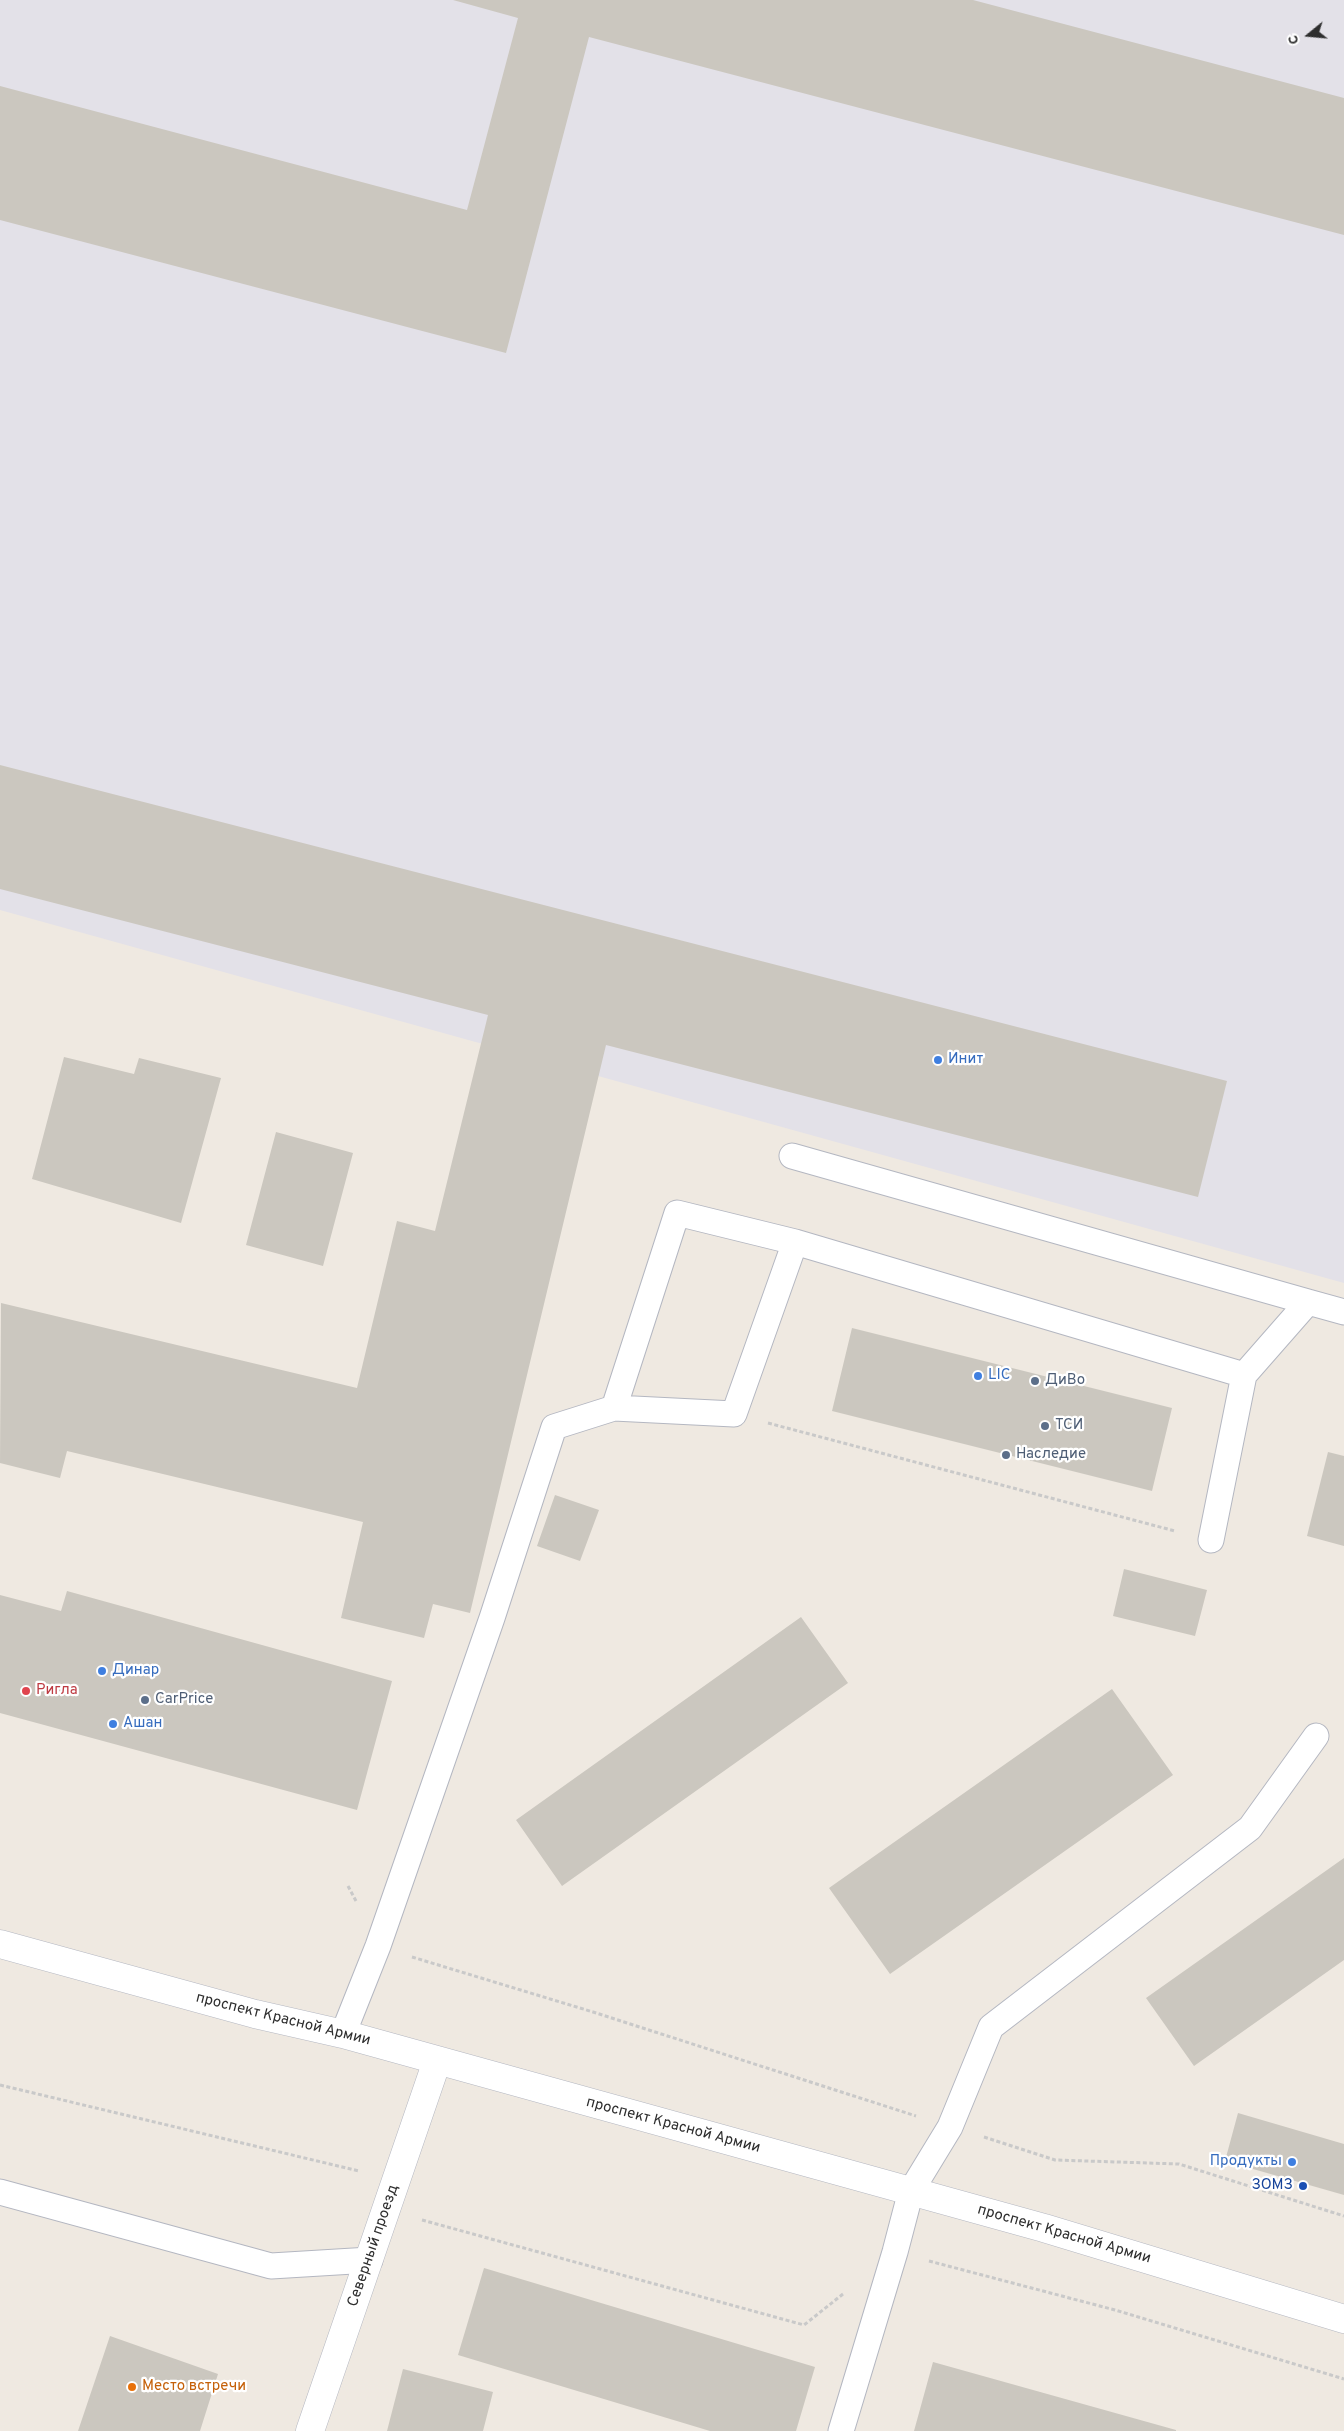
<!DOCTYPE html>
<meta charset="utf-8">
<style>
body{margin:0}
#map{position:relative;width:1344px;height:2431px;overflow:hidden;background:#efe9e1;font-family:Overpass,sans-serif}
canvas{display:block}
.north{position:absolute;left:1284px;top:10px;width:50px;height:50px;-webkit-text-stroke:4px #fff;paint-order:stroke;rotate:253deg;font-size:14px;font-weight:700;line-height:20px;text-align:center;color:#2e2e2e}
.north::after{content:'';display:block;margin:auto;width:18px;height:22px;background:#2e2e2e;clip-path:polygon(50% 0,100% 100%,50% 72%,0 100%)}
</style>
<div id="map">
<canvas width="1344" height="2431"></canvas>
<div class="north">С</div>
</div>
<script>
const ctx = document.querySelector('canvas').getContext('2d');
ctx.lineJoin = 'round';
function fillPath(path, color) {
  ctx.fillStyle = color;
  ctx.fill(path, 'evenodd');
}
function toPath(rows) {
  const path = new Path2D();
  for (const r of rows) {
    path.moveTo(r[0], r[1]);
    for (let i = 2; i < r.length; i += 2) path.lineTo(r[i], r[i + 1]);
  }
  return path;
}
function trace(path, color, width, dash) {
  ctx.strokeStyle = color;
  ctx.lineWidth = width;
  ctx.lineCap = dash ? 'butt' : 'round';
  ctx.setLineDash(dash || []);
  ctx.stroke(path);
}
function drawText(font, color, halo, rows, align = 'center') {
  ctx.font = font + ' Overpass,sans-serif';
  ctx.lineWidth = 4.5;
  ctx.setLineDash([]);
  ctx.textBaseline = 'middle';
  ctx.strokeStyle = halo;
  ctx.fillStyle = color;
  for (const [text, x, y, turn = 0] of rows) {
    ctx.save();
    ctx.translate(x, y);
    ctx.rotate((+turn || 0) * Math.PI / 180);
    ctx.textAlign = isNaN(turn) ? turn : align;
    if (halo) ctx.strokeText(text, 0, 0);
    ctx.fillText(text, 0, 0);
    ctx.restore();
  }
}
fillPath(toPath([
 [0,0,1344,0,1344,1283,0,910]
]), '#e3e1e8');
fillPath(toPath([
 [453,0,973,0,1344,98,1344,235,589,37,506,353,0,220,0,86,467,210,518,18],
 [0,765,1227,1081,1198,1197,606,1045,470,1613,433,1604,424,1638,341,1618,363,1522,67,1451,60,1478,0,1463,1,1303,357,1388,397,1221,435,1231,488,1015,0,889],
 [64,1057,134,1074,139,1058,221,1078,181,1223,32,1179],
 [276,1132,353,1153,323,1266,246,1245],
 [852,1328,1172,1408,1152,1491,832,1411],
 [1328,1452,1344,1456,1344,1546,1307,1536],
 [555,1495,599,1510,580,1561,537,1546],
 [1124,1569,1207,1590,1195,1636,1113,1616],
 [67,1591,392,1681,357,1810,0,1713,0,1595,61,1611],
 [801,1617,848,1683,562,1886,516,1820],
 [1112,1689,1173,1775,890,1974,829,1888],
 [1344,1858,1344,1960,1194,2066,1146,1998],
 [1238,2113,1344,2144,1344,2195,1225,2161],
 [484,2268,815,2367,796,2431,710,2431,458,2355],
 [110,2336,218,2374,200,2431,78,2431],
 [933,2362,1176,2430,1176,2431,914,2431],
 [403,2369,493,2392,483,2431,387,2431]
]), '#cbc7bf');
const lane = toPath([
 [792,1156,1308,1302],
 [614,1408,677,1213,795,1242],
 [1211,1540,1244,1375],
 [343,2034,378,1946,492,1618,554,1427,614,1408,734,1414,795,1242,1244,1375,1308,1302,1344,1312],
 [0,2192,271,2266,370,2260],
 [841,2431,895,2252,911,2191,950,2127,991,2027,1250,1828,1316,1736]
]);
const street = toPath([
 [310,2431,437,2061]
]);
const secondary = toPath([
 [0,1944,255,2014,343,2034,1044,2228,1344,2319]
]);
trace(lane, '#b4b7c1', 27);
trace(street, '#b4b7c1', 29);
trace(secondary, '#b4b7c1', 29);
trace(toPath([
 [768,1423,1175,1531],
 [348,1886,356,1901],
 [412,1957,593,2012,916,2116],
 [0,2085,359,2171],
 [984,2137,1055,2160,1179,2164,1344,2216],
 [422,2220,804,2325,843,2294],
 [929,2261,1115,2310,1344,2379]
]), '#c9c9c9', 3, [4, 2.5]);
trace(lane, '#fff', 25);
trace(street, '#fff', 28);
trace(secondary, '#fff', 28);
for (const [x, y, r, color] of [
 [938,1060,5,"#3f7fe0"],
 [978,1376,5,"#3f7fe0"],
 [1035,1381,5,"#5c6f8a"],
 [1045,1426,5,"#5c6f8a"],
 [1006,1455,5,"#5c6f8a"],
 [102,1671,5,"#3f7fe0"],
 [26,1691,5,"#e0444e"],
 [145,1700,5,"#5c6f8a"],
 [113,1724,5,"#3f7fe0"],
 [1292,2162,5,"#3f7fe0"],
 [1303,2186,5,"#1a4fb4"],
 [132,2387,5,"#e8710a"]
]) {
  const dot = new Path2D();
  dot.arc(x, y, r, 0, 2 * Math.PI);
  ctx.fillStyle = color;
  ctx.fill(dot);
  trace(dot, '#fff', 2);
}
drawText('15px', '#366cbe', '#fff', [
 ["Инит",948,1060],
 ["LIC",988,1376],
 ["Динар",112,1671],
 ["Ашан",123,1724],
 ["Продукты",1282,2162,"right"]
], 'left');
drawText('15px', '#4e5e75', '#fff', [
 ["ДиВо",1045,1381],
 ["ТСИ",1055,1426],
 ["Наследие",1016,1455],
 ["CarPrice",155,1700]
], 'left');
drawText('15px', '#be3a42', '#fff', [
 ["Ригла",36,1691]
], 'left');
drawText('15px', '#2e2e2e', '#fff', [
 ["проспект Красной Армии",283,2020,14],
 ["проспект Красной Армии",673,2126,15],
 ["проспект Красной Армии",1064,2235,16],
 ["Северный проезд",374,2246,-71]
]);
drawText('15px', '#164399', '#fff', [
 ["ЗОМЗ",1293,2186]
], 'right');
drawText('15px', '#c56008', '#fff', [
 ["Место встречи",142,2387]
], 'left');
</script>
